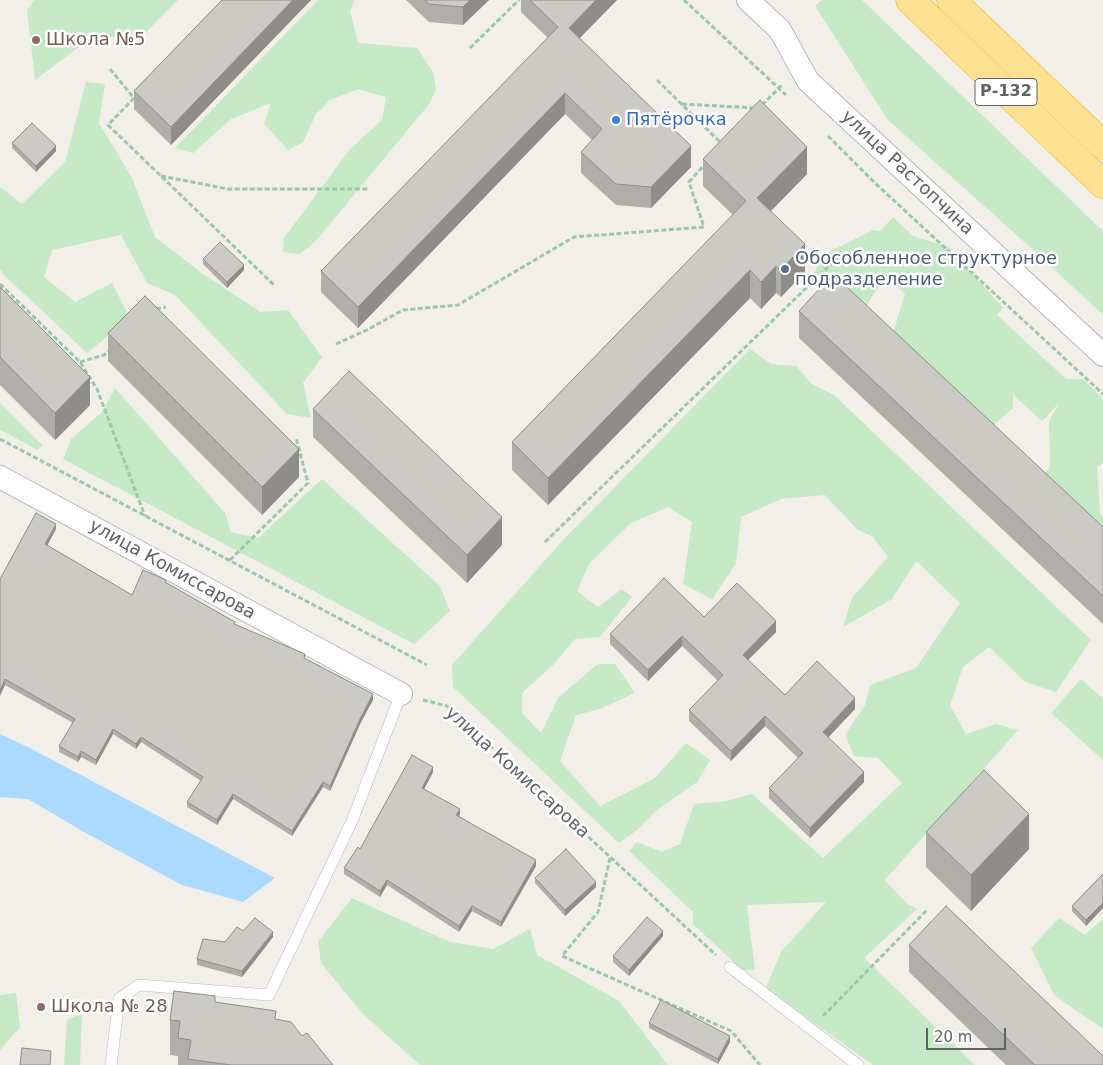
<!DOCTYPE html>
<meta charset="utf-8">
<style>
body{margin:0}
#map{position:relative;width:1103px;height:1065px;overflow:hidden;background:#f1efe8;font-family:"DejaVu Sans",sans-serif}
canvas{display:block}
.scale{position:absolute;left:926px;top:1028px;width:80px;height:22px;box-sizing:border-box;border:2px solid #5f6368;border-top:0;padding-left:6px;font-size:15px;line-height:18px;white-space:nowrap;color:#5f6368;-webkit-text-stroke:4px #fff;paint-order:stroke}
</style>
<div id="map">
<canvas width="1103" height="1065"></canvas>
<div class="scale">20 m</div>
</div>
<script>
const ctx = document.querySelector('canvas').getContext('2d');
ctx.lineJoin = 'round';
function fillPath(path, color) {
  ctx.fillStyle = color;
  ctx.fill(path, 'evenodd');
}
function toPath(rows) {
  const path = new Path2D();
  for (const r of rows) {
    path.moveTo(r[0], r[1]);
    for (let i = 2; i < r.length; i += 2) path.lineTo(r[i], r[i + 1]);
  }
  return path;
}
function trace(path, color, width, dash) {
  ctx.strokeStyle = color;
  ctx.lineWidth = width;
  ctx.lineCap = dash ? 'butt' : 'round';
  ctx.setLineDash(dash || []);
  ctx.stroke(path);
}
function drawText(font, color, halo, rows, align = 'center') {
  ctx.font = font + ' "DejaVu Sans",sans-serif';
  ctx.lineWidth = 5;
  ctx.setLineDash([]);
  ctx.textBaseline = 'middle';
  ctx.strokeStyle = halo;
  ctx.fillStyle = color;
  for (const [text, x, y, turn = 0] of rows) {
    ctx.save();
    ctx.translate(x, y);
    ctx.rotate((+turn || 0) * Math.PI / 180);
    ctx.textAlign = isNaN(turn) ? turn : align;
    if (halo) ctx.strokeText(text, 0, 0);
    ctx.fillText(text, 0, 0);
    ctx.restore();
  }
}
fillPath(toPath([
 [34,0,178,0,142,36,91,38,35,80,27,10],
 [318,0,355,0,350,11,358,43,417,48,433,72,436,88,430,103,314,243,299,254,283,252,284,238,350,149,382,120,386,97,358,89,330,100,316,114,303,142,288,150,264,124,271,103,231,119,193,153,175,148],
 [822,0,862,0,1103,231,1103,315,1030,247,888,120,815,6],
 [86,82,105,84,99,123,132,178,155,237,203,274,261,312,288,310,322,357,303,383,311,418,287,414,175,295,147,283,121,235,52,250,44,277,75,302,112,283,130,318,87,353,4,275,0,269,0,187,22,204,65,162],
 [893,217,913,236,949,247,1003,308,997,315,1066,379,1083,379,1103,399,1103,463,1097,467,1100,514,1103,517,1103,543,1039,481,1050,467,1049,421,1060,402,1042,421,1013,395,1013,408,988,430,892,336,905,294,886,275,864,310,810,284,821,256,873,230,880,231],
 [750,349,771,364,796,366,813,385,834,395,1091,640,1056,692,1025,682,989,647,963,667,950,705,966,734,996,724,1018,730,885,880,907,904,917,909,864,958,975,1065,873,1065,766,988,781,952,826,902,747,905,755,970,742,970,693,924,693,912,629,851,637,842,662,852,680,844,694,804,726,801,752,794,823,858,902,783,878,758,854,756,845,735,865,705,870,685,916,668,960,603,916,561,892,599,843,627,852,598,888,557,873,537,857,529,825,495,781,499,741,517,736,563,712,599,683,584,692,522,668,507,631,523,589,564,577,591,598,607,622,589,632,597,600,637,575,639,553,665,522,693,522,713,541,733,559,697,598,664,615,664,635,693,600,709,576,715,560,761,600,806,655,778,686,743,710,760,697,782,658,809,637,830,619,843,453,687,452,665,564,539],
 [115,388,225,513,231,532,258,538,322,479,440,586,450,611,414,644,63,459,71,439,102,412],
 [0,403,42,445,38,450,0,430],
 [1081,679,1103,699,1103,760,1051,713],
 [352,898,450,942,493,949,530,929,537,955,619,1001,668,1065,420,1065,363,1014,321,963,318,942],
 [1059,918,1085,935,1103,919,1103,1029,1054,995,1031,948],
 [16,993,20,1027,0,1050,0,995],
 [82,1013,80,1065,64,1065,67,1020]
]), '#c5e8c5');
fillPath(toPath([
 [0,734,28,747,275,878,243,902,182,885,84,832,28,799,0,797]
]), '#aadaff');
const lane = toPath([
 [730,967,858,1065],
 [111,1065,119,999,139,985,269,995,352,821,401,694]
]);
const street = toPath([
 [748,0,780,30,808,81,1103,355],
 [0,477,401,694]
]);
const highway = toPath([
 [910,0,1103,184],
 [951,0,1103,145]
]);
trace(lane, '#b5b8bc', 12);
trace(street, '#b5b8bc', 24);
trace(highway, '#f9ab00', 29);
trace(toPath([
 [684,0,786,95],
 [470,48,519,0],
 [110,69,134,98,108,125,275,286],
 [657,80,722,144],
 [682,104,756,108],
 [762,105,782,85],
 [828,136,875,183,1103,394],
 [161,176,228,189,369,189],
 [0,284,80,362,97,389,145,516],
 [156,309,166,307],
 [336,344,367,330,403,310,458,305,574,237,704,227,689,182,705,164],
 [80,362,104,355,111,349],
 [0,439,427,665],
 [545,542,838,257],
 [230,560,308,483,296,438],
 [423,700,447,706,716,955],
 [610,858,598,912,562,956,731,1031,760,1065],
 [823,1016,928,909]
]), '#9cc7a9', 3, [5, 2.5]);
trace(lane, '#fff', 11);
trace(street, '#fff', 22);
trace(highway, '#fde293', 28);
fillPath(toPath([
 [222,0,311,0,171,145,134,109,134,91],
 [406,0,489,0,463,25,429,22],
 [521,0,617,0,580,38,691,167,651,208,616,205,581,173,581,152,592,140,565,114,358,328,321,292,321,271,548,38,521,12],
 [12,143,56,151,36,172,12,148],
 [703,159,807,174,771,211,805,272,781,297,776,293,761,309,750,298,548,505,512,470,512,442,733,215,703,186],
 [203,259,244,270,227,288,203,264],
 [0,287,90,405,55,440,0,385],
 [799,311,1103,527,1103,624,799,338],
 [108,333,299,477,262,515,108,361],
 [313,409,502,545,467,583,313,437],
 [56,529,47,545,132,595,166,583,235,624,305,659,373,700,361,722,330,791,323,787,292,836,233,799,217,825,187,807,187,802,201,781,141,742,136,749,113,734,96,765,81,757,78,762,59,752,59,746,73,723,5,685,0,579],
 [704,617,776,632,748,660,785,695,855,709,828,737,864,782,810,838,769,798,769,788,798,758,765,726,731,761,689,721,689,710,718,681,682,646,648,681,610,644,610,634],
 [433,772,424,789,460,814,459,816,536,866,501,927,472,911,459,932,387,885,380,897,344,874,344,868,360,849],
 [926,832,1029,849,971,911,926,867],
 [1103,874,1103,908,1086,926,1072,911,1072,906],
 [535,878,596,887,565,916,535,883],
 [243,931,273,937,242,977,197,965,197,959],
 [663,936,629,976,613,962,613,956],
 [909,945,1103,1065,1006,1065,909,972],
 [215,1002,276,1020,302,1036,333,1065,178,1065,178,1056,170,1055,170,1020],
 [649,1023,730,1042,718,1064,649,1028]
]), '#afaea9');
fillPath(toPath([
 [293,0,311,0,171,145,171,127],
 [470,0,489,0,463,25,463,7],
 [596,0,617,0,569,49,569,28],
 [565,93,565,114,358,328,358,307],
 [56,146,56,151,36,172,36,166],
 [691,146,691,167,651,208,651,187],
 [807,147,807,174,757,225,757,198],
 [805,244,805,272,781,297,781,270],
 [244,265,244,270,227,288,227,282],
 [776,266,776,293,761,309,761,282],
 [750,270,750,298,548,505,548,478],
 [90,377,90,405,55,440,55,413],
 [299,449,299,477,262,515,262,487],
 [502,517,502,545,467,583,467,555],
 [56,524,56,529,45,550,45,544],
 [776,621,776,632,743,665,743,655],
 [682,636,682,646,648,681,648,670],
 [5,679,5,685,0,696,0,691],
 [373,694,373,700,361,722,330,791,330,786,361,717],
 [855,698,855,709,823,743,823,732],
 [765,716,765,726,731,761,731,751],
 [113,729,113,734,96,765,96,760],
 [141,737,141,742,136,749,136,744],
 [81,751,81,757,78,762,78,757],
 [433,767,433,772,422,793,422,788],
 [864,772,864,782,810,838,810,828],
 [323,782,323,787,292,836,292,831],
 [233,794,233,799,217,825,217,820],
 [460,809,460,814,456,820,456,815],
 [1029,814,1029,849,971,911,971,875],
 [536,860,536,866,501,927,501,922],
 [387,880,387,885,380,897,380,891],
 [596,882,596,887,565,916,565,910],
 [1103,903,1103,908,1086,926,1086,920],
 [472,906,472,911,459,932,459,926],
 [663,931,663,936,629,976,629,970],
 [273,932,273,937,242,977,242,971],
 [730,1036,730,1042,718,1064,718,1059]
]), '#8f8d8a');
const building = toPath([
 [222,0,293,0,171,127,134,91,222,0],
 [425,0,470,0,463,7,429,4,425,0],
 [530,0,596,0,569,28,691,146,651,187,616,184,581,152,602,129,565,93,358,307,321,271,558,27,530,0],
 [760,100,807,147,757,198,805,244,781,270,776,266,761,282,750,270,548,478,512,442,746,201,703,159,760,100],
 [32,123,56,146,36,166,12,143,32,123],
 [220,242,244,265,227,282,203,259,220,242],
 [833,274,1103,527,1103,596,799,311,833,274],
 [0,287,90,377,55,413,0,357,0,287],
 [145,296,299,449,262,487,108,333,145,296],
 [349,371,502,517,467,555,313,409,349,371],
 [36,513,56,524,45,544,132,595,143,570,166,580,165,582,235,622,234,624,305,654,304,658,373,694,361,717,330,786,323,782,292,831,233,794,217,820,187,802,203,777,141,737,136,744,113,729,96,760,81,751,78,757,59,746,75,719,5,679,0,691,0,579,36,513],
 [664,578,704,617,737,583,776,621,743,655,785,695,817,661,855,698,823,732,864,772,810,828,769,788,803,753,765,716,731,751,689,710,723,675,682,636,648,670,610,634,664,578],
 [412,755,433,767,422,788,460,809,456,815,536,860,501,922,472,906,459,926,387,880,380,891,344,868,358,847,360,849,412,755],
 [984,770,1029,814,971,875,926,832,984,770],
 [566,849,596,882,565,910,535,878,566,849],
 [1103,874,1103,903,1086,920,1072,906,1103,874],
 [946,906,1103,1056,1103,1065,1035,1065,909,945,946,906],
 [647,917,663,931,629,970,613,956,647,917],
 [255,918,273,932,242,971,197,959,203,939,225,942,237,927,243,931,255,918],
 [174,991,215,996,215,1002,276,1011,275,1019,291,1022,302,1036,307,1033,333,1065,231,1065,188,1059,191,1040,178,1038,180,1021,170,1020,174,991],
 [661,1000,730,1036,718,1059,649,1023,661,1000],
 [22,1048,51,1051,50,1065,20,1065,22,1048]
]);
fillPath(building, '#cccac5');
trace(building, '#8f8d8a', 1);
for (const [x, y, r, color] of [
 [36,40,5,"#8d6e63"],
 [616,120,5,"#3f7fe0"],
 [785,269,5,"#5c6f8a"],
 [41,1007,5,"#8d6e63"]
]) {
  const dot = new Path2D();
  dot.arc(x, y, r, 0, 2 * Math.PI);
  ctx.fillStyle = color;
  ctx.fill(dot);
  trace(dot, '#fff', 2);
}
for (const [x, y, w] of [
 [1006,92,62]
]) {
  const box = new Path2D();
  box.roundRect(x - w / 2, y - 13.5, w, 27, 4);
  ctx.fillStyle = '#fff';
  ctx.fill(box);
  trace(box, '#5f6368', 1);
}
drawText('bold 16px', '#5f6368', null, [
 ["Р-132",1006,92]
]);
drawText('18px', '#785e54', '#fff', [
 ["Школа №5",46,40],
 ["Школа № 28",51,1007]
], 'left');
drawText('18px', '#366cbe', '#fff', [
 ["Пятёрочка",626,120]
], 'left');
drawText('18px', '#5f6368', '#fff', [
 ["улица Растопчина",907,173,43],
 ["улица Комиссарова",172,570,29],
 ["улица Комиссарова",517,773,42]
]);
drawText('18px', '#4e5e75', '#fff', [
 ["Обособленное структурное",795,259],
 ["подразделение",795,280]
], 'left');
</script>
